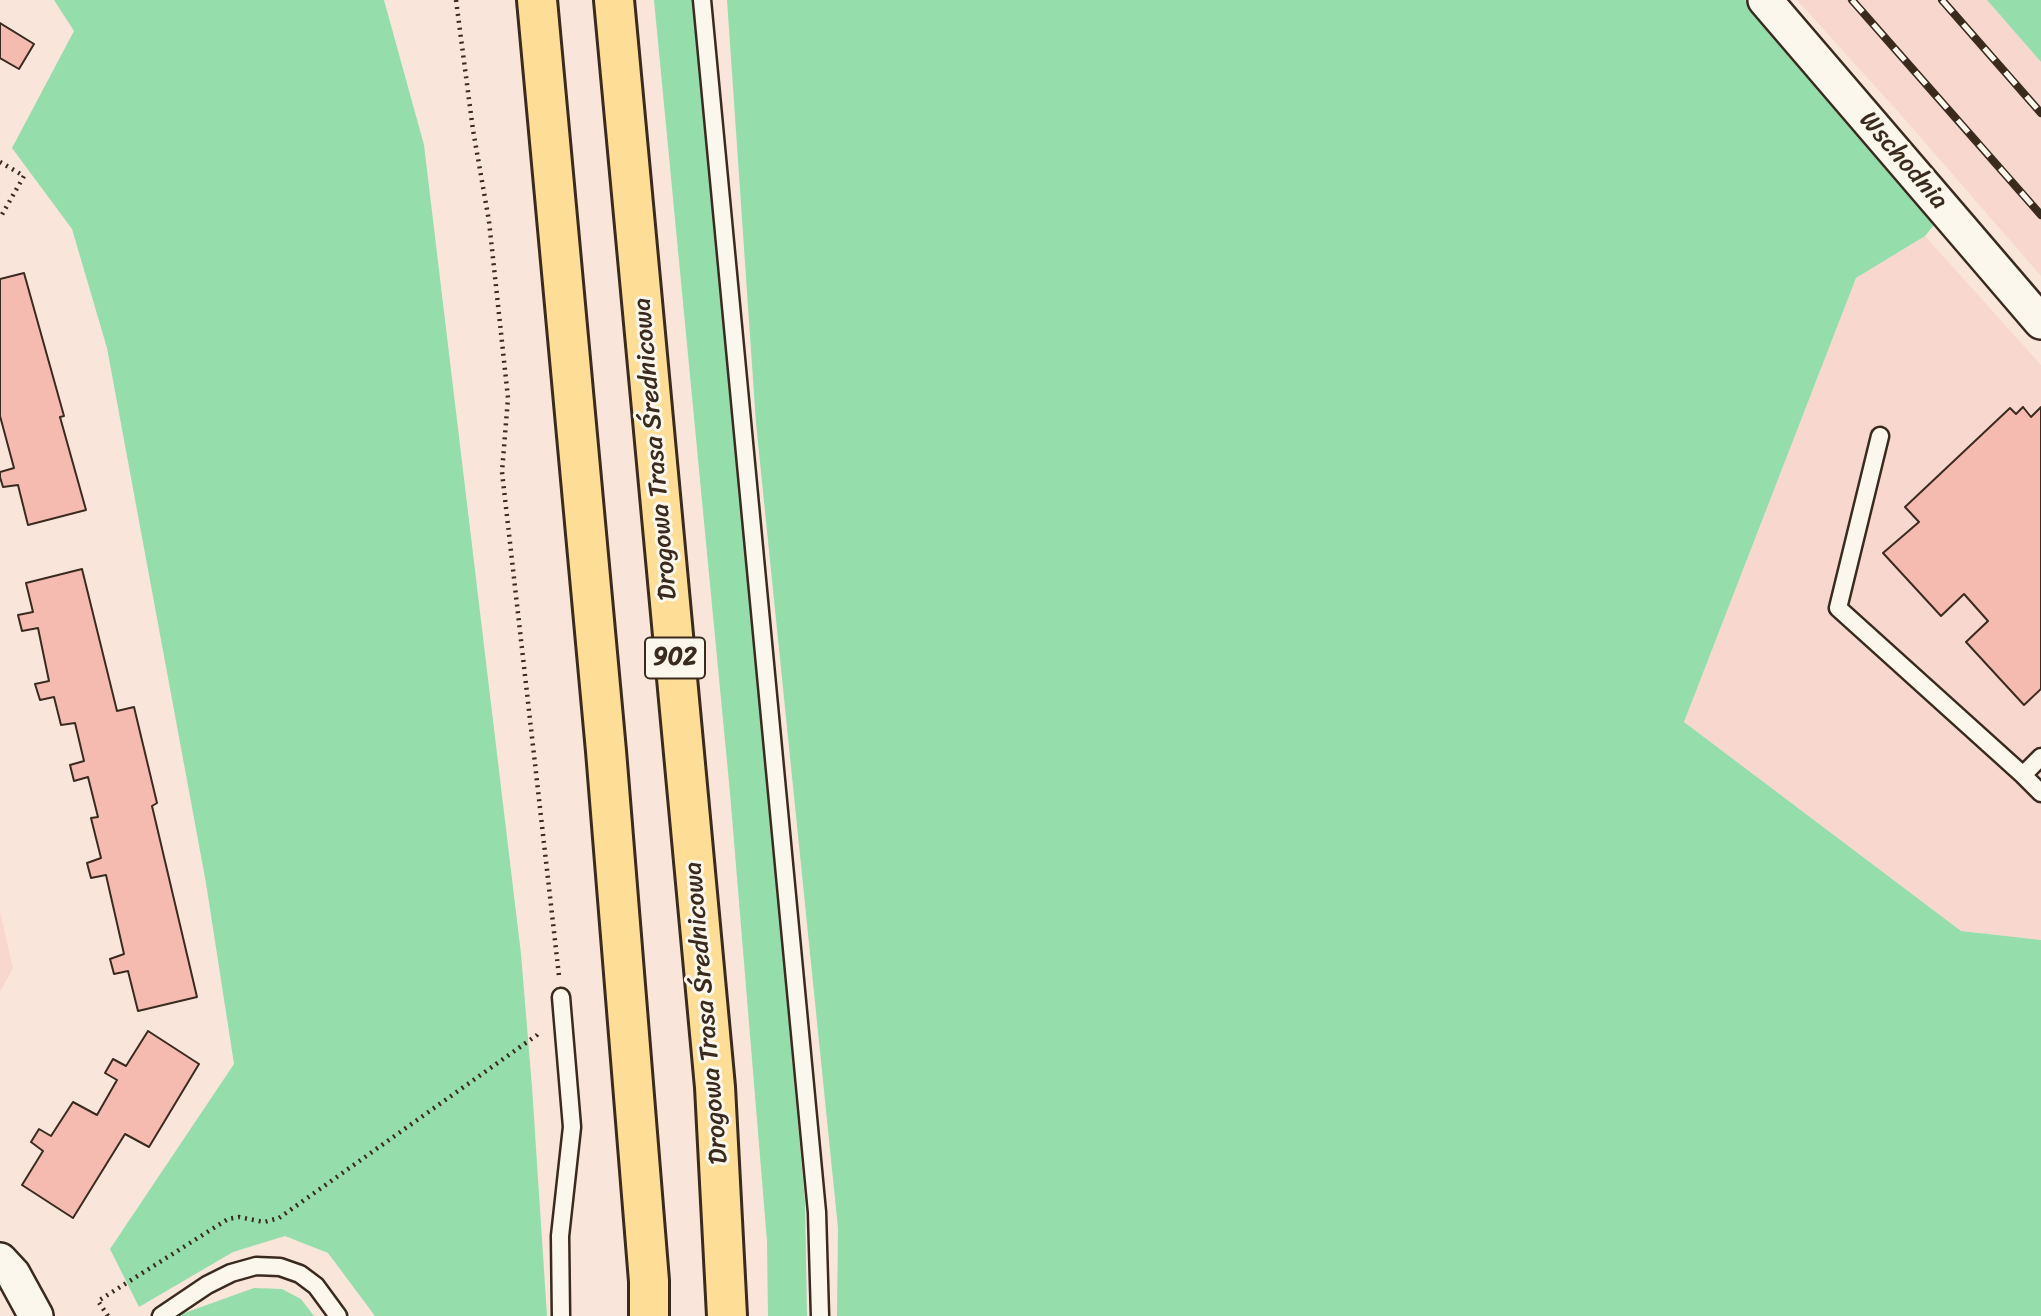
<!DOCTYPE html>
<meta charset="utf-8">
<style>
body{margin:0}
canvas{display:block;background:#f9e5da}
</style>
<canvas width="2041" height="1316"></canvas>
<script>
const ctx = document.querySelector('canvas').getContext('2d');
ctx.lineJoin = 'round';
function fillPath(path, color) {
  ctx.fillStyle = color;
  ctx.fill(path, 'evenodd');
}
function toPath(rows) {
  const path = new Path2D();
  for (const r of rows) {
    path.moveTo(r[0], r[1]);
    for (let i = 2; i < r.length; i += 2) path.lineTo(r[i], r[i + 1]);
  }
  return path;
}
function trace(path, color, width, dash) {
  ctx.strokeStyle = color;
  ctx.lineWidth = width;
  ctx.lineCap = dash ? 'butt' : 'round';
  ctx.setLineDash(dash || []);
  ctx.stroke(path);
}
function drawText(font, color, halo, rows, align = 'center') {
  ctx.font = font + ' Sriracha,sans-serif';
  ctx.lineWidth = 6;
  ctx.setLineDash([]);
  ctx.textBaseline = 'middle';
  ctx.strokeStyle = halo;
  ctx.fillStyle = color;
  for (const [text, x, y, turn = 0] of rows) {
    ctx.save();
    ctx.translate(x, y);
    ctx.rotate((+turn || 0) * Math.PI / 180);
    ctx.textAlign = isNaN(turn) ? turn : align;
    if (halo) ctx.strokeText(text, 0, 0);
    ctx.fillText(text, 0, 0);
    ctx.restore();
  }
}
fillPath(toPath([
 [1797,0,1987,0,2041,62,2041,276,1901,115],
 [1925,236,2041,365,2041,940,1961,931,1684,722,1856,278],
 [0,912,13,968,0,992]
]), '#f8d8ce');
fillPath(toPath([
 [54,0,384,0,424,145,521,954,532,1087,547,1316,375,1316,328,1253,285,1236,233,1252,139,1307,110,1249,234,1064,206,883,107,348,72,229,12,148,74,31],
 [654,0,696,0,805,1201,807,1316,768,1316,767,1241,730,793],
 [727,0,1745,0,1934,225,1925,236,1856,278,1684,722,1961,931,2041,940,2041,1316,837,1316,838,1228,756,423],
 [1987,0,2041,0,2041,62],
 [254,1288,282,1289,301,1299,314,1316,176,1316]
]), '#95ddab');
const building = toPath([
 [0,23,34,44,19,69,0,58,0,23],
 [24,273,64,416,60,417,86,510,28,525,18,485,3,487,0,477,0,472,14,468,0,416,0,279,24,273],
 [2023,407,2031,417,2041,407,2041,689,2024,705,1966,642,1988,621,1964,594,1941,616,1883,553,1919,522,1905,507,2010,408,2016,414,2023,407],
 [82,569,117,711,134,707,157,803,152,806,197,997,138,1011,128,971,114,974,110,959,124,954,106,875,91,878,87,863,101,858,91,818,98,817,88,777,74,781,70,765,84,761,75,723,61,725,54,697,40,700,35,684,49,681,38,628,22,631,18,615,33,612,26,583,82,569],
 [148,1031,199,1064,149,1147,125,1134,73,1218,22,1185,43,1151,31,1142,39,1129,51,1136,73,1102,97,1115,117,1080,105,1073,113,1059,126,1066,148,1031]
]);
fillPath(building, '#f5bbb1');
trace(building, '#3b2a1e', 2);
const service = toPath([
 [702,0,817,1212,820,1316],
 [1880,436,1838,608,2023,775,2041,757],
 [2023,775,2041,793],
 [561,997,572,1127,560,1236,561,1316],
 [161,1316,207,1285,231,1273,256,1266,280,1267,300,1274,316,1286,338,1316]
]);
const minor = toPath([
 [1765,0,2041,322],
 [0,1260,13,1274,36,1316]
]);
const primary = toPath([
 [537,0,606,751,649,1281,649,1316],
 [614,0,715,1087,727,1316]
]);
trace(service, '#3b2a1e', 21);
trace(minor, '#3b2a1e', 38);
trace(primary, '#3b2a1e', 44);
trace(toPath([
 [456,0,473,130,489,221,508,398,502,472,559,976],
 [0,162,24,176,0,218],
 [108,1316,98,1301,228,1219,239,1217,264,1222,279,1218,537,1035,540,1031]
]), '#3b2a1e', 4.5, [2, 5]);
trace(service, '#fbf7ec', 16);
trace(minor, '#fbf7ec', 33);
trace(primary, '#fede96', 38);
const rail = toPath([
 [1852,0,2041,215],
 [1942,0,2041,113]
]);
trace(rail, '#3b2a1e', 8);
trace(rail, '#fbf7ec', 5, [16]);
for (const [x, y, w] of [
 [675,658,60]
]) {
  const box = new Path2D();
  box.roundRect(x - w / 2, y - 20.5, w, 41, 5);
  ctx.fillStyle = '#fbf7ec';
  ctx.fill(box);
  trace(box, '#3b2a1e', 2);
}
drawText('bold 24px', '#3b2a1e', null, [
 ["902",675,658]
]);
drawText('26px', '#3b2a1e', '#fbf7ec', [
 ["Wschodnia",1903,161,49],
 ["Drogowa Trasa Średnicowa",656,449,-95],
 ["Drogowa Trasa Średnicowa",707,1013,-95]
]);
</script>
